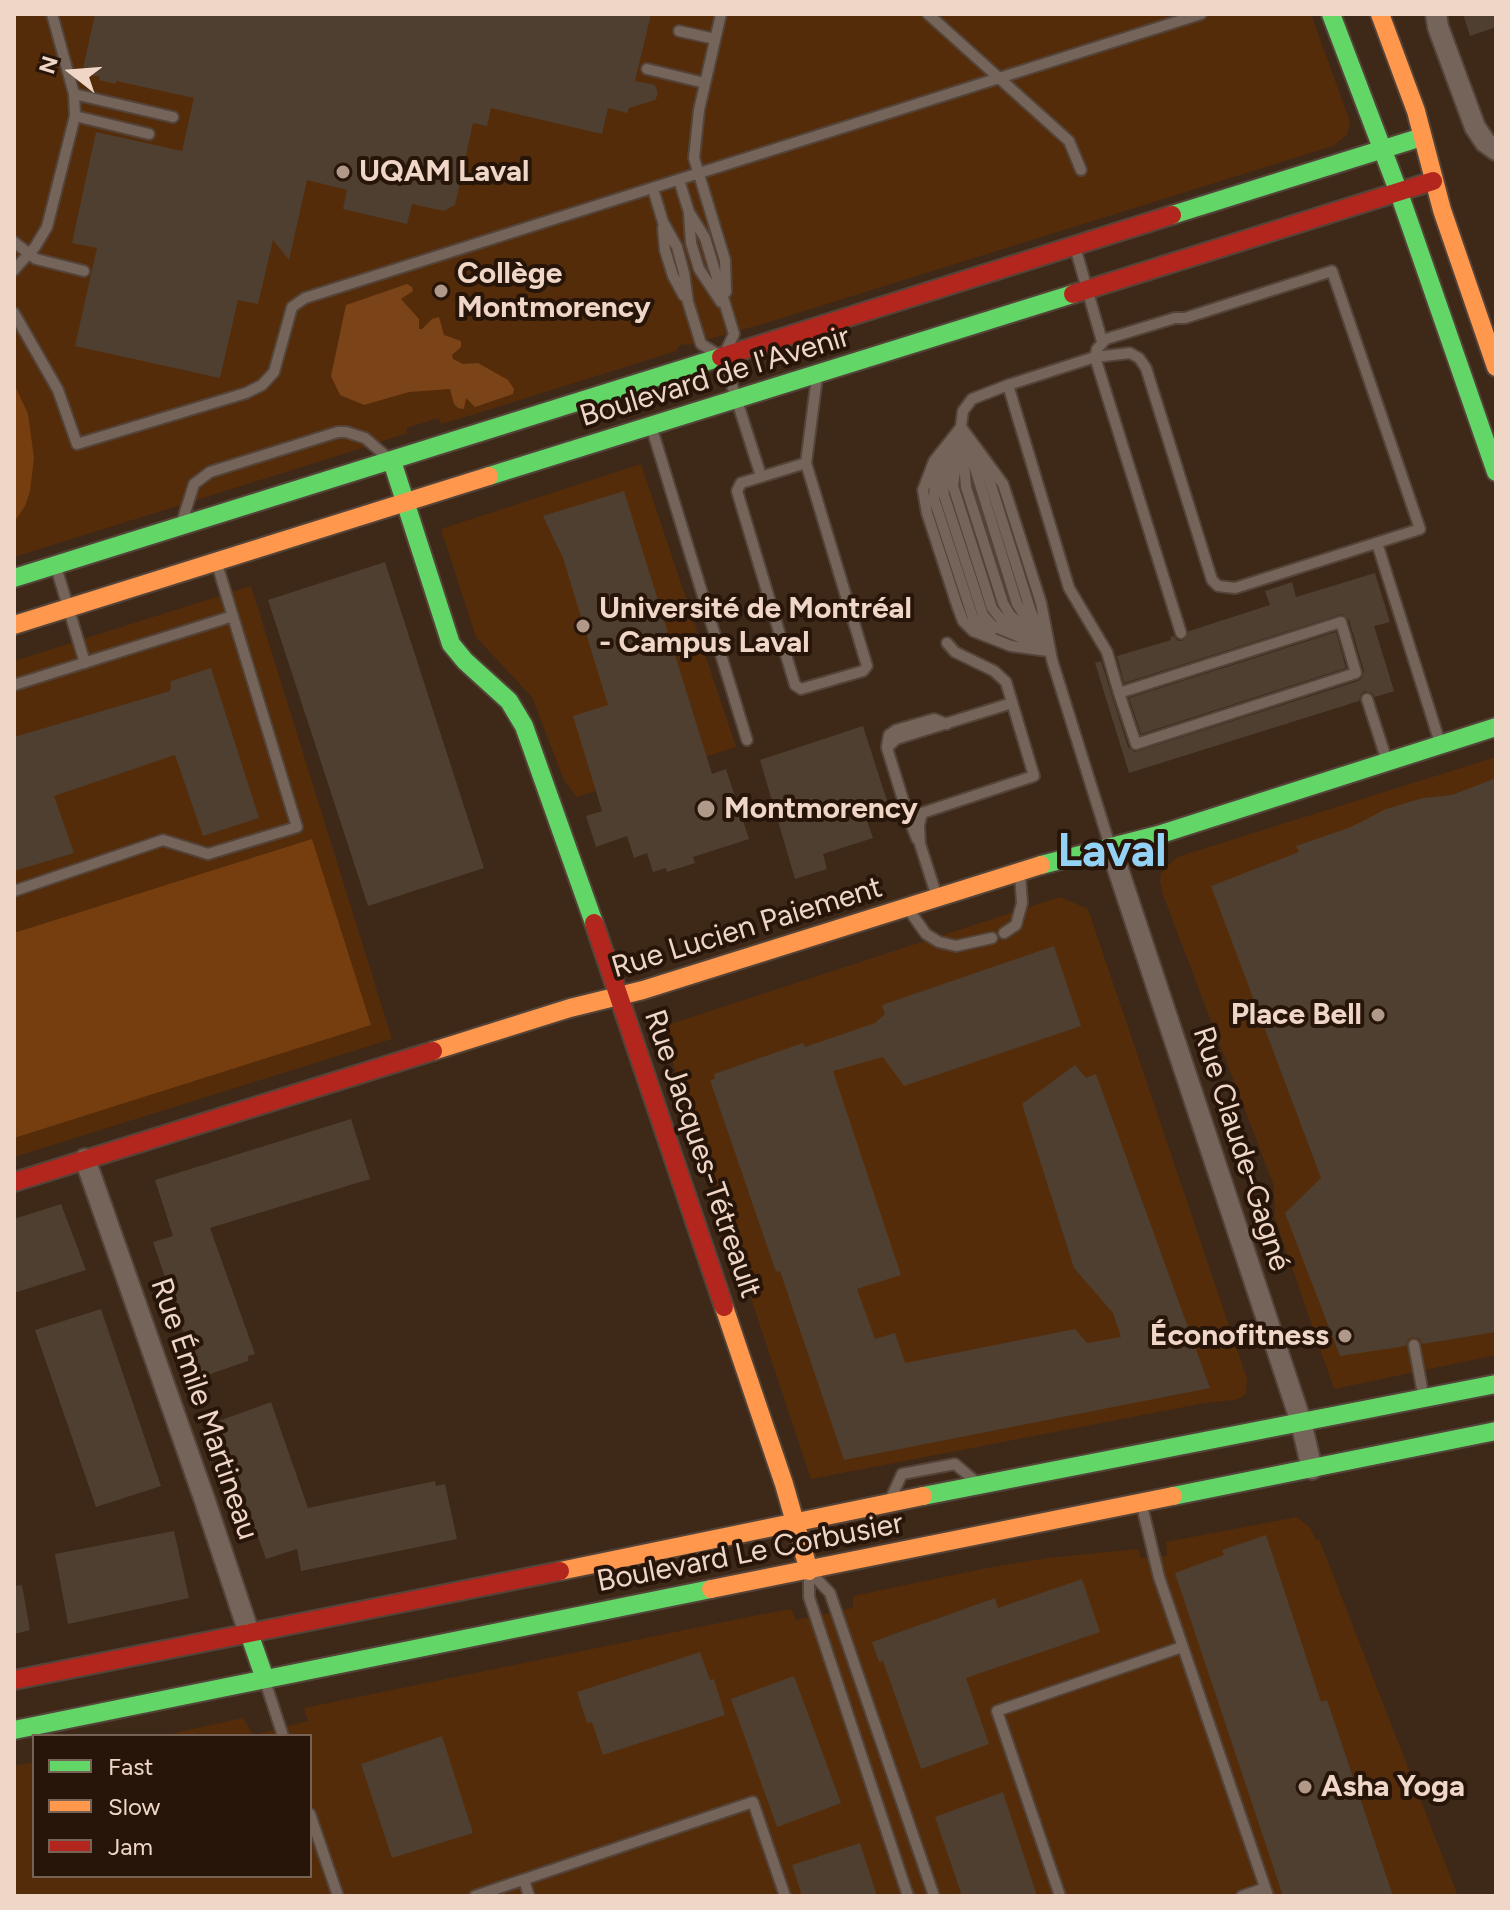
<!DOCTYPE html>
<meta charset="utf-8">
<style>
body{margin:0}
#map{position:relative;width:1510px;height:1910px;overflow:hidden;background:#3e2919;font-family:Figtree,sans-serif}
canvas{display:block}
.frame{position:absolute;inset:0;border:16px solid #efd6c7;pointer-events:none}
.legend{position:absolute;left:32px;top:1734px;width:280px;height:144px;box-sizing:border-box;background:#27150a;border:2px solid #776256;margin:0;padding:10px 14px;list-style:none;font-size:24px;color:#efd6c7}
.legend li{display:flex;align-items:center;gap:16px;height:40px}
.legend b{width:40px;border:2px solid #776256}
.north{position:absolute;left:32px;top:32px;width:80px;height:80px;-webkit-text-stroke:6px #27150a;paint-order:stroke;rotate:287deg;font-size:22px;font-weight:700;line-height:32px;text-align:center;color:#efd6c7}
.north::after{content:'';display:block;margin:auto;width:28px;height:36px;background:#efd6c7;clip-path:polygon(50% 0,100% 100%,50% 72%,0 100%)}
</style>
<div id="map">
<canvas width="1510" height="1910"></canvas>
<div class="frame"></div>
<ul class="legend">
<li><b style="height:10px;background:#63d668"></b>Fast</li>
<li><b style="height:10px;background:#ff974d"></b>Slow</li>
<li><b style="height:10px;background:#b3261e"></b>Jam</li>
</ul>
<div class="north">N</div>
</div>
<script>
const ctx = document.querySelector('canvas').getContext('2d');
ctx.lineJoin = 'round';
function fillPath(path, color) {
  ctx.fillStyle = color;
  ctx.fill(path, 'evenodd');
}
function toPath(rows) {
  const path = new Path2D();
  for (const r of rows) {
    path.moveTo(r[0], r[1]);
    for (let i = 2; i < r.length; i += 2) path.lineTo(r[i], r[i + 1]);
  }
  return path;
}
function trace(path, color, width, dash) {
  ctx.strokeStyle = color;
  ctx.lineWidth = width;
  ctx.lineCap = dash ? 'butt' : 'round';
  ctx.setLineDash(dash || []);
  ctx.stroke(path);
}
function drawText(font, color, halo, rows, align = 'center') {
  ctx.font = font + ' Figtree,sans-serif';
  ctx.lineWidth = 8;
  ctx.setLineDash([]);
  ctx.textBaseline = 'middle';
  ctx.strokeStyle = halo;
  ctx.fillStyle = color;
  for (const [text, x, y, turn = 0] of rows) {
    ctx.save();
    ctx.translate(x, y);
    ctx.rotate((+turn || 0) * Math.PI / 180);
    ctx.textAlign = isNaN(turn) ? turn : align;
    if (halo) ctx.strokeText(text, 0, 0);
    ctx.fillText(text, 0, 0);
    ctx.restore();
  }
}
fillPath(toPath([
 [14,14,1311,14,1350,122,1347,135,1333,146,766,323,688,345,681,344,676,351,475,414,441,424,439,418,406,428,407,433,356,450,14,557],
 [641,464,736,747,577,797,564,780,532,697,476,637,441,529],
 [251,586,392,1039,14,1157,14,661],
 [1496,757,1496,1355,1334,1389,1275,1218,1274,1186,1163,895,1160,881,1161,873,1177,857],
 [1060,897,1088,909,1247,1379,1246,1393,1242,1397,1234,1400,1205,1403,811,1479,661,1027],
 [1297,1517,1310,1528,1316,1540,1319,1539,1458,1896,14,1896,14,1766,34,1762,34,1876,310,1876,310,1736,161,1736,243,1718,253,1735,308,1721,304,1708,758,1615,791,1609,796,1620,853,1608,853,1596,992,1567,1048,1558,1138,1549,1141,1558,1167,1556,1166,1542]
]), '#542c0a');
fillPath(toPath([
 [14,384,28,414,34,458,30,491,25,506,14,522],
 [312,839,371,1025,14,1138,14,933]
]), '#763e0f');
fillPath(toPath([
 [407,284,412,287,413,291,401,299,419,319,419,329,422,329,432,319,439,317,444,335,461,341,461,347,452,355,453,359,463,364,478,363,508,380,514,389,513,394,475,407,466,398,464,409,458,408,454,404,450,389,409,392,364,405,340,395,331,376,346,305]
]), '#7b4318');
fillPath(toPath([
 [95,14,651,14,635,81,655,85,658,94,655,100,629,108,627,113,608,108,602,134,491,108,487,126,473,123,455,205,444,211,412,204,407,224,343,209,347,190,307,180,289,260,273,240,258,304,238,300,220,378,75,346,97,248,72,243,96,132,182,151,194,98,116,81,116,84,99,80,100,77,82,73],
 [1463,14,1493,14,1496,27,1470,36],
 [624,491,712,774,726,769,749,839,693,857,695,863,667,872,666,868,653,872,647,853,634,858,627,836,596,847,586,816,602,811,573,716,608,705,563,558,543,516],
 [385,562,484,868,368,906,268,600],
 [1375,573,1390,622,1374,626,1394,691,1375,697,1372,693,1365,691,1361,694,1359,701,1129,773,1095,663,1101,661,1128,747,1135,752,1358,681,1362,678,1364,671,1349,620,1342,614,1124,683,1117,656,1171,640,1170,637,1174,636,1178,641,1184,640,1189,631,1270,605,1265,591,1292,582,1296,597],
 [1336,632,1346,668,1141,734,1129,698],
 [211,668,259,818,203,836,175,755,54,796,74,853,14,871,14,737,170,691,171,681],
 [863,726,888,804,864,812,873,838,823,854,827,869,795,879,760,760],
 [1496,778,1496,1332,1422,1344,1420,1339,1413,1337,1408,1339,1406,1346,1340,1356,1285,1213,1321,1178,1211,886,1299,852,1296,846,1351,827,1386,809,1423,798,1452,795],
 [1054,946,1081,1026,904,1086,883,1057,833,1071,901,1275,857,1289,875,1339,895,1333,905,1363,1075,1329,1087,1343,1121,1337,1113,1313,1074,1268,1022,1104,1075,1065,1086,1078,1096,1074,1210,1388,844,1460,780,1271,776,1272,710,1080,715,1079,714,1074,803,1043,805,1047,875,1023,885,1014,882,1005],
 [351,1119,370,1179,210,1228,255,1354,248,1356,248,1361,199,1378,153,1242,173,1236,155,1180],
 [61,1204,86,1270,14,1293,14,1219],
 [101,1309,161,1486,96,1507,35,1330],
 [271,1402,308,1508,435,1481,436,1486,445,1484,457,1539,301,1571,297,1549,266,1559,216,1422],
 [174,1531,189,1598,68,1624,55,1554],
 [1266,1535,1321,1702,1327,1700,1393,1896,1283,1896,1175,1573,1224,1555,1222,1550],
 [1082,1579,1100,1632,966,1678,989,1744,921,1769,883,1661,879,1662,872,1642,995,1598,998,1608],
 [22,1585,30,1630,14,1634,14,1586],
 [700,1652,710,1680,714,1679,725,1715,603,1755,592,1722,587,1723,577,1692],
 [794,1676,841,1803,777,1827,731,1699],
 [442,1736,473,1833,392,1858,361,1764],
 [1003,1792,1037,1896,962,1896,935,1817],
 [860,1843,877,1896,802,1896,792,1865]
]), '#4e3f30');
const lane = toPath([
 [721,14,699,110,694,158,725,260,726,292],
 [928,14,1069,141,1081,170],
 [679,31,715,39],
 [647,69,705,83],
 [74,94,173,117],
 [75,116,149,134],
 [679,180,689,212,705,238,734,334,723,357,761,476],
 [653,189,663,222,677,247,684,273,688,302,701,344,714,352],
 [689,214,691,243,699,269,721,302],
 [663,228,665,250,673,276,684,296],
 [14,242,36,259,84,271],
 [1075,247,1102,341],
 [14,270,35,247,47,227,75,116,74,94,52,14],
 [14,313,58,390,77,444,246,393,262,385,274,372,292,307,305,298,1201,14],
 [1008,385,1069,588,1107,652,1119,693,1136,744,1356,673,1341,622,1119,693],
 [961,427,1003,484,1041,603,1052,660,1110,846],
 [961,427,934,461,923,490,927,513,957,605,963,621,973,631,1011,646,1048,651],
 [652,429,747,740],
 [966,439,1017,604,1039,637],
 [951,447,935,480,934,499,973,618,991,632],
 [963,451,966,487,1003,603,1010,615,1022,625],
 [952,458,943,483,944,495,983,615,993,626,1030,641],
 [978,459,989,479,1031,612,1040,631],
 [806,463,741,483,737,491,795,685,801,689,863,671,867,666,806,463,817,377],
 [182,522,194,484,210,472,338,432,346,432,365,438,387,457],
 [1377,543,1440,743],
 [56,567,85,663],
 [1050,651,1028,634,1000,618,992,608,953,486,963,411,972,399,1008,385,1095,357,1130,353,1139,358,1146,368,1212,580,1218,586,1235,588,1420,529,1332,271,1185,318,1175,318,1106,339,1097,349,1095,357,1181,633],
 [14,685,233,616],
 [1367,699,1386,758],
 [887,746,889,735,896,730,934,719,947,724],
 [917,839,908,816,887,748,896,739,1012,703],
 [14,891,163,840,208,854,297,827,217,564],
 [937,897,920,844,919,825,922,813,1034,776,1006,682,994,671,955,652,947,643],
 [909,910,926,934,939,942,956,946,992,938],
 [1004,933,1016,925,1022,903,1020,874],
 [1414,1345,1423,1394],
 [890,1500,902,1474,955,1464,975,1481],
 [1142,1506,1159,1577,1268,1896],
 [809,1573,809,1597,908,1896],
 [812,1574,830,1593,832,1599,934,1896],
 [265,1681,283,1736],
 [310,1814,338,1896],
 [524,1880,529,1896],
 [475,1896,753,1802,785,1896],
 [1060,1896,997,1711,1182,1647],
 [1242,1896,1265,1888]
]);
const street = toPath([
 [1436,14,1438,27,1475,127,1485,142,1496,150],
 [1111,848,1301,1422,1312,1469],
 [85,1159,205,1501,249,1633]
]);
const fast = toPath([
 [1331,14,1399,193,1496,472],
 [1172,215,1422,137],
 [392,461,451,644,465,661,509,701,524,726,594,923],
 [489,476,1073,294],
 [14,578,721,357],
 [1041,865,1158,835,1496,727],
 [923,1496,1496,1384],
 [1173,1496,1496,1431],
 [249,1633,265,1679],
 [14,1730,711,1589]
]);
const slow = toPath([
 [1380,14,1416,111,1442,210,1496,367],
 [14,625,489,476],
 [433,1051,570,1008,643,990,1041,865],
 [724,1307,784,1484,809,1571],
 [560,1571,923,1496],
 [711,1589,1173,1496]
]);
const jam = toPath([
 [1073,294,1433,181],
 [721,357,1172,215],
 [594,923,724,1307],
 [14,1182,433,1051],
 [14,1680,560,1571]
]);
trace(lane, '#534338', 14);
trace(street, '#534338', 24);
trace(fast, '#534338', 22);
trace(slow, '#534338', 22);
trace(jam, '#534338', 22);
trace(lane, '#746459', 10);
trace(street, '#746459', 20);
trace(fast, '#63d668', 18);
trace(slow, '#ff974d', 18);
trace(jam, '#b3261e', 18);
for (const [x, y, r, color] of [
 [343,172,8,"#b1998a"],
 [441,291,8,"#b1998a"],
 [583,626,8,"#b1998a"],
 [706,809,10,"#b1998a"],
 [1378,1015,8,"#b1998a"],
 [1345,1336,8,"#b1998a"],
 [1305,1787,8,"#b1998a"]
]) {
  const dot = new Path2D();
  dot.arc(x, y, r, 0, 2 * Math.PI);
  ctx.fillStyle = color;
  ctx.fill(dot);
  trace(dot, '#27150a', 3);
}
drawText('bold 30px', '#efd6c7', '#27150a', [
 ["UQAM Laval",359,172],
 ["Collège",457,274],
 ["Montmorency",457,308],
 ["Université de Montréal",599,609],
 ["- Campus Laval",599,643],
 ["Montmorency",724,809],
 ["Place Bell",1362,1015,"right"],
 ["Éconofitness",1329,1336,"right"],
 ["Asha Yoga",1321,1787]
], 'left');
drawText('30px', '#efd6c7', '#27150a', [
 ["Boulevard de l'Avenir",715,377,-17],
 ["Rue Lucien Paiement",747,928,-17],
 ["Rue Claude-Gagné",1241,1149,72],
 ["Rue Jacques-Tétreault",702,1154,71],
 ["Rue Émile Martineau",204,1409,71],
 ["Boulevard Le Corbusier",750,1553,-11]
]);
drawText('bold 46px', '#94d2f5', '#27150a', [
 ["Laval",1112,853]
]);
</script>
